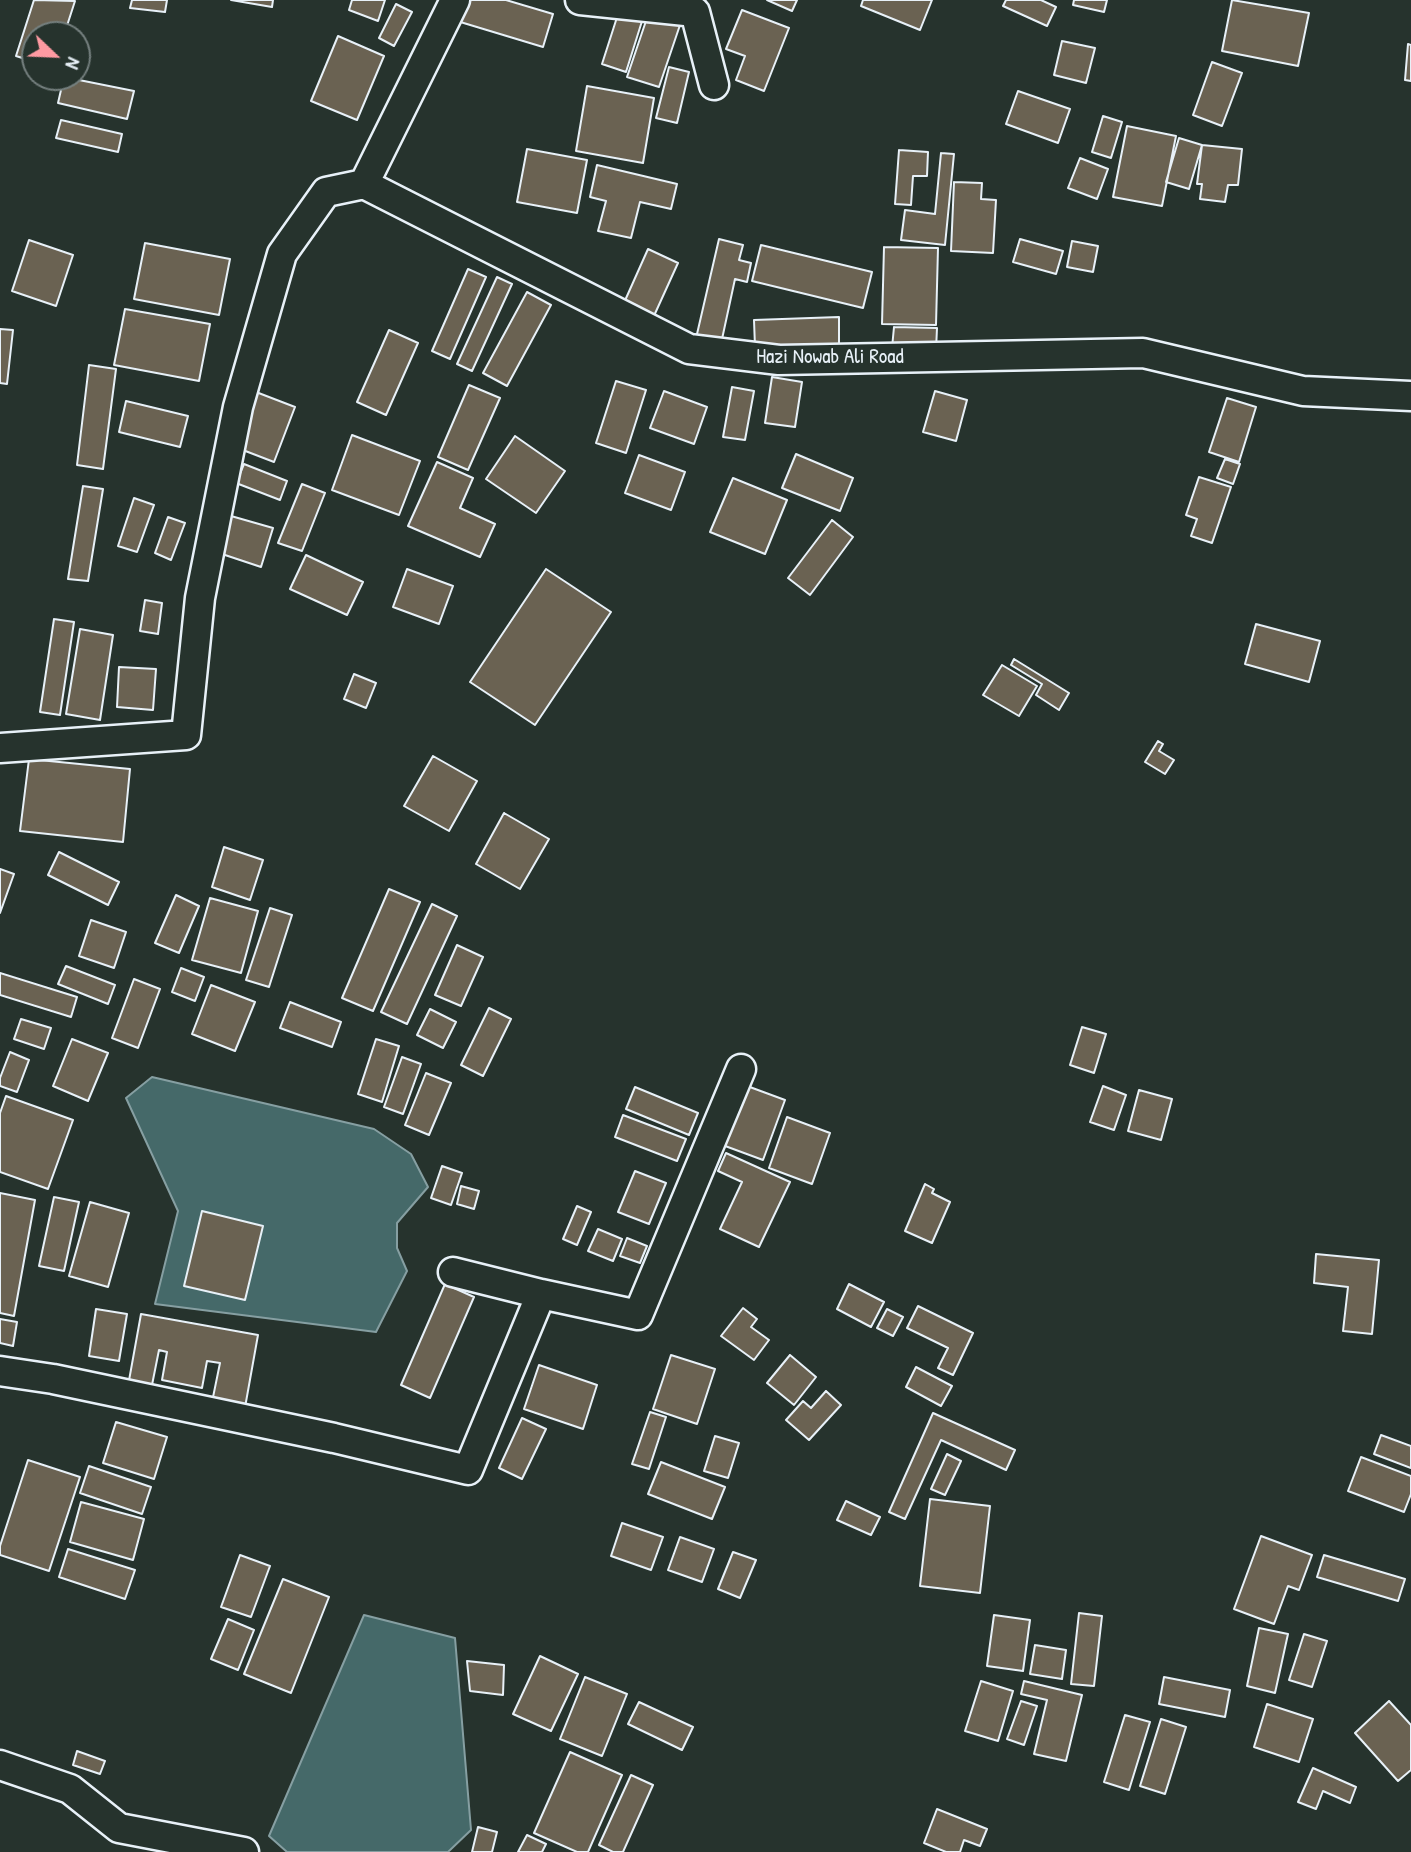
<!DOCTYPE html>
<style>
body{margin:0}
#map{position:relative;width:1411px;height:1852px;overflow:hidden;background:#26332d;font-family:"Patrick Hand",sans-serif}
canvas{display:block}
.north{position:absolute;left:21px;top:21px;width:70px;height:70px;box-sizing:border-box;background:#26332d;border:2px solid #747f7e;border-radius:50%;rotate:113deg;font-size:19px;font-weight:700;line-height:28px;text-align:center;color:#e8f1f8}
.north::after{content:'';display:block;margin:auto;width:24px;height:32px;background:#ff9aa2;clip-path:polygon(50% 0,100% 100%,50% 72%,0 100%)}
</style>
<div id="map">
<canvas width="1411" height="1852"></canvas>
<div class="north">N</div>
</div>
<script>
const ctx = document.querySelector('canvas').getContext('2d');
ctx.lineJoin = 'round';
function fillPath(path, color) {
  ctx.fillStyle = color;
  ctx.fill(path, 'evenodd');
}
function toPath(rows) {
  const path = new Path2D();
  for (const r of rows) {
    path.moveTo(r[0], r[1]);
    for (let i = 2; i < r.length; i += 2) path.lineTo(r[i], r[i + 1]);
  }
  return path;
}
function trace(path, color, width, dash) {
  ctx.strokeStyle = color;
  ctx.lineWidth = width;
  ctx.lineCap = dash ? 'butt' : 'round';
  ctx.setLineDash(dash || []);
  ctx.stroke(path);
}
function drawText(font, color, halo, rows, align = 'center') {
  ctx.font = font + ' "Patrick Hand",sans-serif';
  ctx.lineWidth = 6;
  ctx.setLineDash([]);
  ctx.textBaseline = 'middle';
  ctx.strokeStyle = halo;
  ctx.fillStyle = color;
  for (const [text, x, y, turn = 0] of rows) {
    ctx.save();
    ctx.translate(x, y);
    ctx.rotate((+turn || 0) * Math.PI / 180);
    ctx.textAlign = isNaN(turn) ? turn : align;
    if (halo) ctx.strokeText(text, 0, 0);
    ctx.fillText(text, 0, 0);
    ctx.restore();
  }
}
const water = toPath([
 [152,1077,374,1129,411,1154,428,1187,397,1223,397,1248,407,1271,376,1332,155,1304,178,1211,126,1098,152,1077],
 [364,1615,455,1638,471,1830,448,1852,287,1852,269,1836,364,1615]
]);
fillPath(water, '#456969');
trace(water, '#869fa2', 2);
const building = toPath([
 [34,0,75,1,64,35,35,35,35,62,16,56,34,0],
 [132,0,167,0,165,12,130,8,132,0],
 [231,0,273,0,272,7,231,0],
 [352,0,385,0,378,21,349,10,352,0],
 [463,0,506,0,553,14,543,47,457,21,463,0],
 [767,0,797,0,792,11,767,0],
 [863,0,932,0,920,30,861,6,863,0],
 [1006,0,1041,0,1056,7,1047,26,1003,6,1006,0],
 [1074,0,1107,0,1104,12,1073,5,1074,0],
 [1232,0,1309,13,1298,66,1222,51,1232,0],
 [396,4,412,12,394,46,379,38,396,4],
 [742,10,789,28,764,91,736,80,745,56,726,49,742,10],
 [619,11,643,18,626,72,602,64,619,11],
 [648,15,680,25,659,87,627,77,648,15],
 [338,36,384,56,357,120,311,101,338,36],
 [1062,41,1095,48,1086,83,1054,75,1062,41],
 [1408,44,1411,45,1411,81,1405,80,1408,44],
 [1212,62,1242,73,1222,126,1193,115,1212,62],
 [669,67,689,72,677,123,656,118,669,67],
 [64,77,134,91,127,119,58,103,64,77],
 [587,86,654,98,643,163,576,151,587,86],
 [1018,91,1070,109,1058,143,1006,124,1018,91],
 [1103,116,1122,122,1111,158,1092,152,1103,116],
 [61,120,122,134,118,152,56,138,61,120],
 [1127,126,1176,136,1162,206,1113,197,1127,126],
 [1179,138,1202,145,1189,189,1166,182,1179,138],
 [1202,145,1242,149,1238,185,1228,185,1225,202,1200,199,1202,184,1197,184,1202,145],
 [527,149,587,160,577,213,517,202,527,149],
 [899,150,928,152,927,176,913,176,911,205,895,204,899,150],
 [941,153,954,154,945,245,901,240,905,210,935,214,941,153],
 [1080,158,1108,169,1097,199,1068,188,1080,158],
 [597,165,677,184,671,209,640,202,631,238,598,231,606,201,590,197,597,165],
 [954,182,982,183,981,199,996,200,993,253,951,251,954,182],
 [719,239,743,245,739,260,751,263,747,282,735,279,719,353,694,347,719,239],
 [1020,239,1063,251,1056,274,1013,262,1020,239],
 [29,240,73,255,56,306,12,291,29,240],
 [1072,241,1098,246,1093,272,1067,267,1072,241],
 [145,243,230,259,219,315,134,299,145,243],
 [761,245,872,272,863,308,752,281,761,245],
 [884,247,938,248,936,325,882,324,884,247],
 [648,249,678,263,653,318,623,305,648,249],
 [468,269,486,277,450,359,432,351,468,269],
 [497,277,512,284,472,371,457,364,497,277],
 [527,292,551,305,507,386,483,373,527,292],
 [125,309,210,324,199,381,114,365,125,309],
 [839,317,839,344,755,347,754,320,839,317],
 [894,327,937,328,936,350,892,348,894,327],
 [0,329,13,330,7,384,0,383,0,329],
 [389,330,418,343,386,415,357,402,389,330],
 [89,365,116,369,103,469,77,465,89,365],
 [772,377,802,382,795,427,765,423,772,377],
 [616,381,646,390,626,453,596,443,616,381],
 [469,385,500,398,468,470,438,457,469,385],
 [732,387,754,391,745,440,723,437,732,387],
 [664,391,707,407,694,444,650,428,664,391],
 [935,391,967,400,956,441,923,432,935,391],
 [256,392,295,407,274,462,235,447,256,392],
 [1227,398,1256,407,1239,462,1209,452,1227,398],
 [126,401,188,416,180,447,119,432,126,401],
 [352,435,420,461,399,515,332,490,352,435],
 [515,436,565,471,536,513,486,479,515,436],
 [796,454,853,478,840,511,782,488,796,454],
 [639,455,685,472,671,510,625,493,639,455],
 [1225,459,1240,464,1233,484,1217,478,1225,459],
 [437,462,473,478,460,508,495,524,480,557,408,526,437,462],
 [244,464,287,481,280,500,236,483,244,464],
 [1199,477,1231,487,1212,543,1191,536,1197,519,1186,515,1199,477],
 [733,478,787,500,765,554,710,532,733,478],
 [302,484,325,493,302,551,278,543,302,484],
 [83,486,103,489,88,581,68,579,83,486],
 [134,498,154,505,137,552,118,546,134,498],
 [224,514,273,528,261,567,213,551,224,514],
 [168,517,185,523,171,560,155,553,168,517],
 [832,520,853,537,810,595,788,578,832,520],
 [306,555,363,582,347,615,290,589,306,555],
 [407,569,453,586,439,624,393,607,407,569],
 [546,569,611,612,535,725,470,682,546,569],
 [145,600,162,603,158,634,140,631,145,600],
 [54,619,74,622,60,715,40,712,54,619],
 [1256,624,1320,641,1309,682,1245,664,1256,624],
 [80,629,113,635,100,720,66,714,80,629],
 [1014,659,1069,693,1059,710,1036,695,1042,684,1011,665,1014,659],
 [1002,665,1037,686,1019,716,983,695,1002,665],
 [119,667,156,669,153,710,117,707,119,667],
 [354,674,376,683,366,708,344,699,354,674],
 [1158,741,1163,744,1159,751,1174,760,1165,774,1145,762,1158,741],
 [433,756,477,781,449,831,404,806,433,756],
 [29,759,130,769,123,842,20,831,29,759],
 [504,813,549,839,520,889,476,864,504,813],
 [224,847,263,860,250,900,212,887,224,847],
 [59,852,119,882,108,905,48,875,59,852],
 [0,869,14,874,0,913,0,869],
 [389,889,420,902,373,1011,342,998,389,889],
 [176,895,199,906,179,953,155,943,176,895],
 [210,898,258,911,241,973,192,960,210,898],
 [432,904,457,916,407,1024,381,1012,432,904],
 [270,908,292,915,269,987,246,980,270,908],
 [91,920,126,932,114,968,79,956,91,920],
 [457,945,483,957,461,1006,435,995,457,945],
 [66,966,115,985,108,1004,58,984,66,966],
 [181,968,204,977,195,1001,172,992,181,968],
 [0,973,77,997,71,1017,0,995,0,973],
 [134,979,160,989,138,1048,112,1038,134,979],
 [211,985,255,1002,235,1051,192,1034,211,985],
 [290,1002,341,1022,332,1047,280,1028,290,1002],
 [489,1008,511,1019,483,1076,461,1065,489,1008],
 [430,1009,456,1022,443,1048,417,1035,430,1009],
 [21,1019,51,1028,44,1049,14,1039,21,1019],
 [1082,1027,1106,1034,1094,1073,1070,1065,1082,1027],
 [72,1039,108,1053,88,1101,53,1086,72,1039],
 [376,1039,399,1046,382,1102,358,1094,376,1039],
 [10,1052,29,1060,17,1092,0,1086,0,1078,10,1052],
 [402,1057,421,1064,403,1114,384,1107,402,1057],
 [426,1073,451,1083,429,1135,405,1125,426,1073],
 [739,1083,785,1100,763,1160,717,1143,739,1083],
 [1103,1086,1126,1095,1114,1130,1090,1122,1103,1086],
 [635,1087,698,1113,689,1135,626,1109,635,1087],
 [1139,1090,1172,1099,1161,1140,1128,1131,1139,1090],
 [6,1096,73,1120,48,1189,0,1172,0,1113,6,1096],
 [623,1115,686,1139,677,1161,615,1137,623,1115],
 [787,1117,830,1133,812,1184,769,1168,787,1117],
 [726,1153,790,1182,759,1247,720,1229,742,1182,718,1171,726,1153],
 [442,1166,462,1173,451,1205,431,1198,442,1166],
 [635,1171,666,1183,649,1224,618,1212,635,1171],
 [925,1184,934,1189,932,1193,950,1202,932,1243,905,1231,925,1184],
 [461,1186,479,1191,474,1209,457,1204,461,1186],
 [0,1193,35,1200,14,1316,0,1313,0,1193],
 [54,1197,79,1202,64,1271,39,1266,54,1197],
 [90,1202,129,1213,108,1287,69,1276,90,1202],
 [577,1206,591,1212,577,1245,563,1239,577,1206],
 [202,1211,263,1226,245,1300,184,1286,202,1211],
 [598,1229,622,1239,613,1261,588,1251,598,1229],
 [627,1238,647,1246,640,1263,620,1256,627,1238],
 [1316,1254,1379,1260,1372,1334,1343,1331,1348,1287,1314,1283,1316,1254],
 [445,1284,474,1297,430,1398,401,1385,445,1284],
 [849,1284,884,1302,871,1327,837,1309,849,1284],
 [918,1306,973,1333,953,1375,938,1368,948,1348,907,1328,918,1306],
 [743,1308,757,1319,751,1327,769,1340,754,1360,721,1336,743,1308],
 [96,1309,127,1314,119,1361,89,1356,96,1309],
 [887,1309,903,1317,893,1336,877,1328,887,1309],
 [141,1314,258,1335,244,1413,211,1407,220,1363,207,1361,202,1388,162,1380,167,1352,159,1350,151,1390,128,1386,141,1314],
 [0,1319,17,1322,13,1346,0,1343,0,1319],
 [671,1355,715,1369,697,1424,653,1409,671,1355],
 [790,1355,816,1377,794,1405,767,1383,790,1355],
 [539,1365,597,1385,583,1429,524,1409,539,1365],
 [916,1367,952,1386,941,1406,906,1387,916,1367],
 [826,1391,841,1405,809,1440,786,1420,803,1401,811,1408,826,1391],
 [650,1412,666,1417,649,1469,632,1464,650,1412],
 [933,1413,1015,1450,1006,1470,941,1440,905,1519,889,1512,933,1413],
 [522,1418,546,1429,522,1479,499,1468,522,1418],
 [116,1422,167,1437,154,1479,103,1463,116,1422],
 [1381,1435,1411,1446,1411,1468,1374,1454,1381,1435],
 [715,1436,739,1443,728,1478,704,1471,715,1436],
 [947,1454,961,1461,945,1495,931,1489,947,1454],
 [1361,1457,1411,1476,1411,1494,1404,1512,1348,1491,1361,1457],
 [28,1460,80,1477,49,1571,0,1555,0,1546,28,1460],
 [661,1462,725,1487,712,1519,648,1494,661,1462],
 [89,1466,151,1487,142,1514,80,1493,89,1466],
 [930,1499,990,1506,980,1593,920,1586,930,1499],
 [846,1501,880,1517,871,1535,837,1520,846,1501],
 [81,1502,144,1519,133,1560,70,1542,81,1502],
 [622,1523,663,1537,651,1570,611,1556,622,1523],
 [1261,1536,1312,1555,1299,1590,1288,1586,1274,1624,1234,1609,1261,1536],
 [680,1537,714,1549,702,1582,668,1570,680,1537],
 [68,1549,135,1570,125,1599,59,1577,68,1549],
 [733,1552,756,1560,740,1598,718,1589,733,1552],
 [240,1555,270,1566,251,1617,221,1607,240,1555],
 [1324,1555,1405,1579,1398,1601,1317,1577,1324,1555],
 [283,1579,329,1597,291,1693,244,1674,283,1579],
 [1079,1613,1102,1616,1094,1686,1071,1684,1079,1613],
 [994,1615,1030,1620,1023,1671,987,1666,994,1615],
 [228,1619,254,1630,238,1670,211,1659,228,1619],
 [1259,1628,1288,1634,1275,1693,1247,1686,1259,1628],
 [1304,1634,1327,1641,1312,1687,1289,1680,1304,1634],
 [1035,1645,1066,1650,1062,1679,1030,1674,1035,1645],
 [540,1656,578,1674,551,1731,513,1714,540,1656],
 [467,1661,504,1665,503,1695,470,1691,467,1661],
 [585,1677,627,1694,602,1756,560,1739,585,1677],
 [1164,1677,1230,1690,1225,1717,1159,1704,1164,1677],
 [981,1681,1013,1691,998,1741,965,1731,981,1681],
 [1024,1681,1082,1695,1066,1761,1034,1754,1047,1700,1021,1694,1024,1681],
 [1021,1701,1037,1706,1024,1745,1007,1739,1021,1701],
 [1389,1701,1411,1725,1411,1770,1398,1781,1355,1733,1389,1701],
 [639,1702,693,1727,682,1750,628,1724,639,1702],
 [1267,1704,1313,1719,1299,1762,1254,1747,1267,1704],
 [1125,1715,1150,1722,1129,1790,1104,1782,1125,1715],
 [1161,1719,1186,1727,1165,1794,1140,1786,1161,1719],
 [77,1751,105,1761,100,1774,73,1765,77,1751],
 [570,1752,622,1775,588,1852,577,1852,534,1833,570,1752],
 [1313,1768,1356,1787,1350,1803,1323,1791,1316,1809,1298,1802,1313,1768],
 [631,1775,653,1785,623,1852,613,1852,599,1845,631,1775],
 [937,1809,987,1829,980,1846,964,1840,960,1852,946,1852,924,1843,937,1809],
 [478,1827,497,1832,492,1852,472,1852,478,1827],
 [527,1835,546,1844,542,1852,518,1852,527,1835]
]);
fillPath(building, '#6a6252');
trace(building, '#e8f1f8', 2);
const street = toPath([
 [455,0,364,184,689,349,779,360,1143,353,1303,391,1411,396],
 [580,0,695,12,714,85],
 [0,748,186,735,200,598,238,407,282,254,326,192,364,184],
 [453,1272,541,1294],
 [0,1371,53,1379,334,1438,468,1470,541,1294,638,1315,741,1069],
 [0,1765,70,1789,119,1828,244,1852]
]);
trace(street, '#e8f1f8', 33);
trace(street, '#26332d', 28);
drawText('21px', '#e8f1f8', '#26332d', [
 ["Hazi Nowab Ali Road",830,357]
]);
</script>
